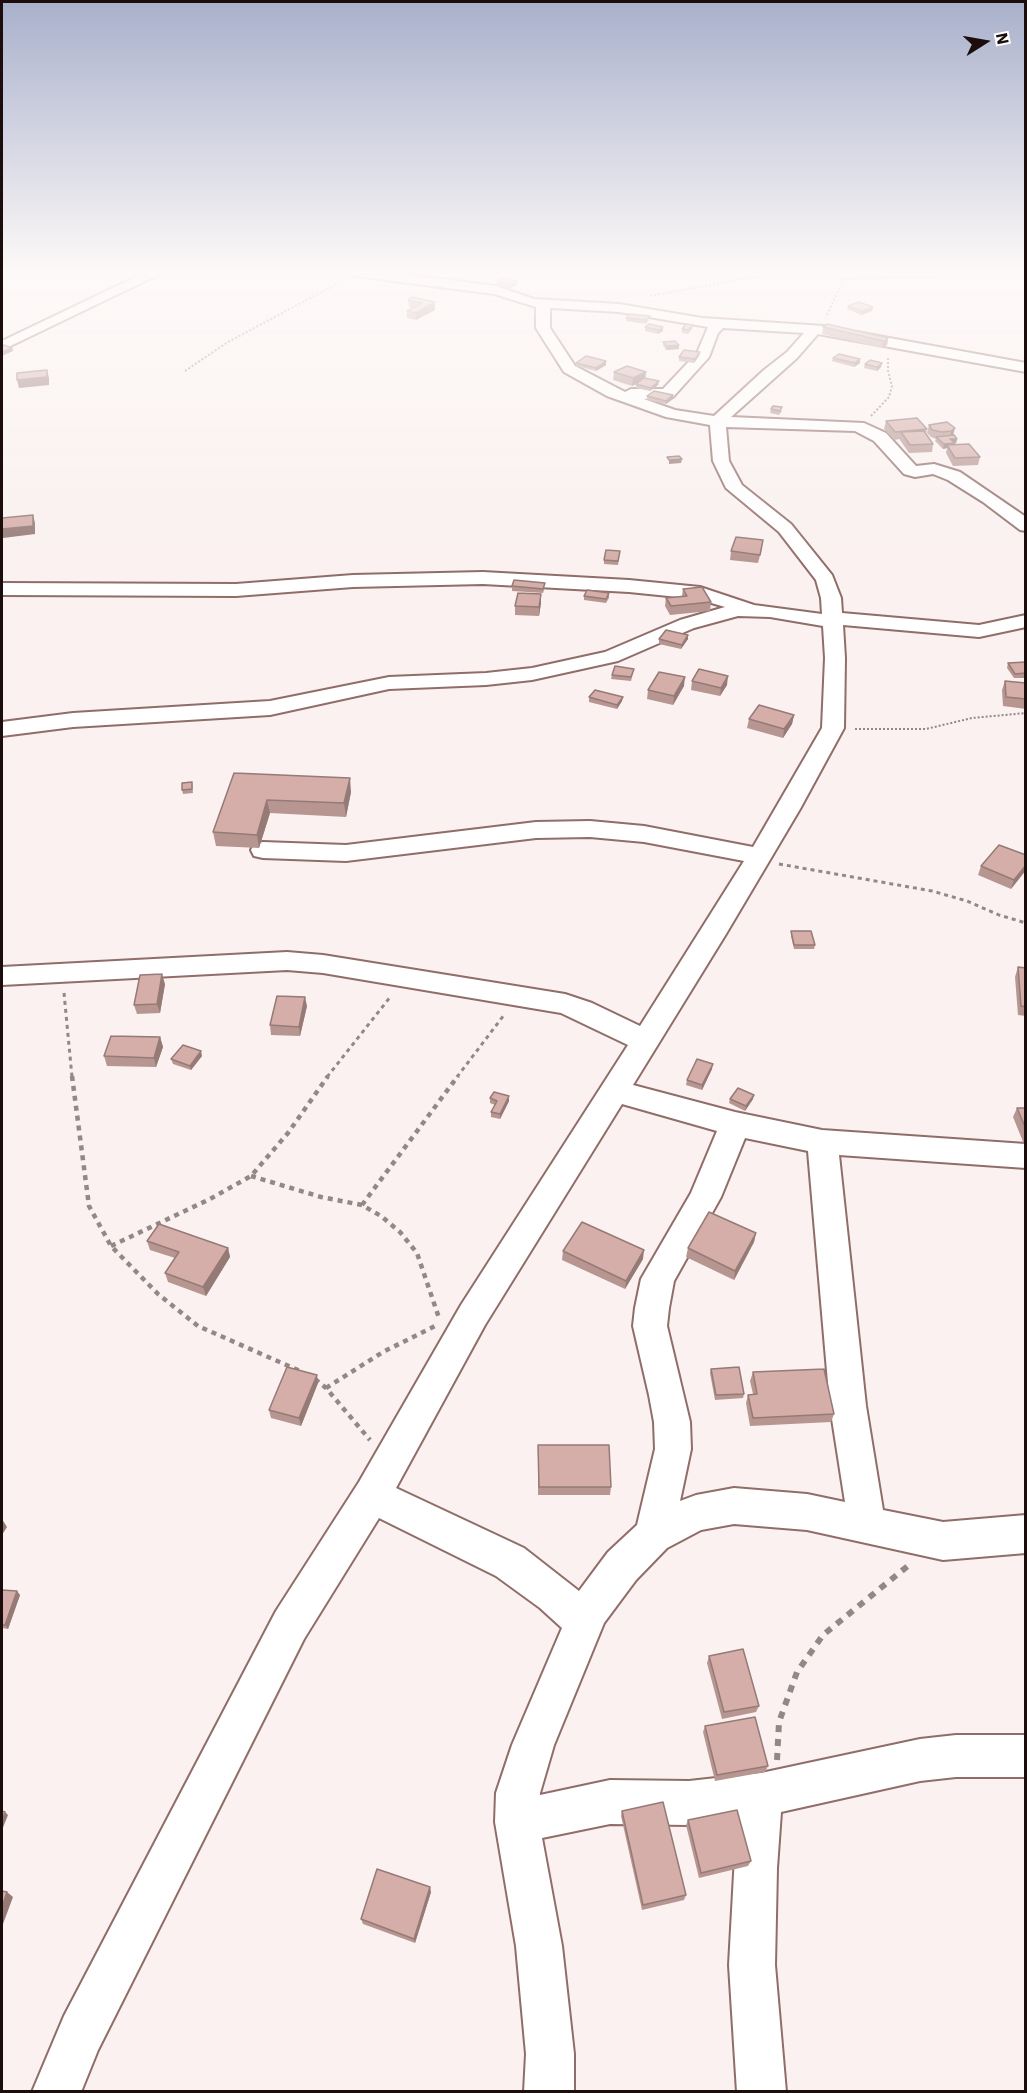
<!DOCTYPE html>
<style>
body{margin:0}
#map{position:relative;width:1027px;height:2093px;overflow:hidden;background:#faf1f0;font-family:"IBM Plex Sans",sans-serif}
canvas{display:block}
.frame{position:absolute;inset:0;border:3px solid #1a0d0b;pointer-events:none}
.north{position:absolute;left:955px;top:12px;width:60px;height:60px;-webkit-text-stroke:4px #fff;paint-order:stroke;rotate:79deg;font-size:16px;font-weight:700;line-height:24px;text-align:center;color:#1a0d0b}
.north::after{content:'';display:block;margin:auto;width:21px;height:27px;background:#1a0d0b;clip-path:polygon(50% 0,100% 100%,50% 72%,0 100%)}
</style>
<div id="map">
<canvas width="1027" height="2093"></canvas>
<div class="frame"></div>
<div class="north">N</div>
</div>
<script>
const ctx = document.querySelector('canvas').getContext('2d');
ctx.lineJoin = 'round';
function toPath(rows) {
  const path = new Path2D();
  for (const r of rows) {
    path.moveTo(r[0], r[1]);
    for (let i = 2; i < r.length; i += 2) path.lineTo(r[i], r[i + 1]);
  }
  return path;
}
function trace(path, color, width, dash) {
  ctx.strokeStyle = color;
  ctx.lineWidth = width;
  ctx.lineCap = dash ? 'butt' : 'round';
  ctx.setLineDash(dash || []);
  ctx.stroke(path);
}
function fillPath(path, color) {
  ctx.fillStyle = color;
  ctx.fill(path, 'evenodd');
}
const minor = toPath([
 [146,272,164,272,2,350,2,341,146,272],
 [348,272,387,272,496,286,534,299,619,304,702,318,824,326,1026,363,1026,372,818,334,797,358,731,417,864,423,886,433,916,466,934,464,960,472,1026,517,1026,531,1020,530,983,502,948,480,933,474,915,477,904,474,874,441,855,431,726,427,729,461,742,485,791,524,832,575,841,598,842,613,979,625,1026,615,1026,627,979,637,843,625,845,658,844,728,800,809,726,934,633,1085,735,1112,822,1130,1026,1144,1026,1168,839,1155,866,1406,883,1510,943,1522,1026,1515,1026,1553,943,1560,807,1530,734,1524,701,1530,667,1548,636,1580,604,1623,554,1745,540,1793,540,1795,610,1780,689,1781,761,1773,920,1739,956,1735,1026,1735,1026,1777,956,1777,920,1781,781,1812,777,1868,775,1965,786,2092,737,2092,729,1965,737,1819,689,1825,610,1824,542,1838,562,1946,574,2054,574,2092,524,2092,526,2054,516,1946,495,1822,496,1793,512,1745,562,1628,540,1608,496,1576,379,1518,304,1639,98,2050,81,2092,32,2092,64,2016,276,1611,359,1482,461,1305,628,1045,561,1013,323,973,287,970,2,985,2,967,287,952,323,955,565,994,592,1003,640,1026,744,861,644,842,590,837,536,838,346,861,263,858,254,856,251,850,254,844,263,842,346,845,536,822,590,821,644,826,753,847,822,728,825,658,823,626,770,617,738,616,694,628,618,661,532,680,486,685,389,689,270,715,73,727,2,736,2,722,73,713,270,701,389,677,486,673,532,668,605,652,680,620,725,607,698,599,629,592,483,584,353,587,236,596,2,595,2,583,236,584,353,575,483,572,629,580,700,587,754,605,822,614,821,598,816,580,779,532,726,488,713,461,710,425,666,417,607,396,564,372,536,328,536,307,494,294,355,276,348,272],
 [550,308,619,312,708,327,697,353,663,389,631,389,625,392,575,366,550,328,550,308],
 [723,328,804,333,787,352,764,370,714,416,675,410,644,399,673,397,709,357,718,333,723,328],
 [622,1104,717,1131,691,1193,641,1279,635,1308,633,1326,649,1395,654,1422,655,1449,637,1525,608,1552,579,1591,524,1548,396,1488,485,1325,622,1104],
 [745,1138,808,1151,830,1406,845,1502,807,1494,734,1488,696,1495,680,1501,691,1449,690,1422,667,1326,669,1308,674,1281,721,1197,745,1138]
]);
trace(minor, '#906d68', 4);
trace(toPath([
 [842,279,999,275,1015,272],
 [650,296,783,272],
 [827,315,847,272],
 [185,371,228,342,342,281],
 [871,416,889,397,892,386,888,371,888,357],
 [855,729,926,729,972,718,1026,713]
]), '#938886', 2, [2, 2]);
trace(toPath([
 [779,864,932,891,967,901,999,915,1026,923],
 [64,993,72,1077],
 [327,1077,391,996],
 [457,1077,504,1015]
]), '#938886', 3, [4, 4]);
trace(toPath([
 [72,1076,89,1206,111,1246,158,1294,198,1326,300,1371],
 [251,1176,321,1197,362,1205,381,1216,400,1232,417,1253,439,1318],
 [362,1205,458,1076],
 [111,1246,210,1199,251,1176,288,1133,328,1076],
 [315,1379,326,1388,370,1440],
 [326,1388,383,1352,435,1326]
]), '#938886', 4.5, [5, 5]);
trace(toPath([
 [777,1760,779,1722,797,1672,823,1635,909,1565]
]), '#938886', 6, [7, 7]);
fillPath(minor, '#fff');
fillPath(toPath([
 [497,282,517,285,511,288,497,285],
 [412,297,435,310,416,320,407,318,407,311,413,308,409,307,408,300],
 [848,306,873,307,872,311,861,315,847,309],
 [626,318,649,320,646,324,626,321],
 [693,325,692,329,688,334,682,333,682,329],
 [645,327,663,327,663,331,658,334,645,331],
 [823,327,888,338,887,345,882,348,822,334],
 [663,342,679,345,679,349,666,350,663,345],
 [699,356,694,363,679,361,679,357],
 [833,358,860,363,854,367,832,361],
 [606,361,606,365,596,371,576,366,576,363],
 [882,363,881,367,877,371,864,368,865,364],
 [614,372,646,372,645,378,658,385,650,391,636,388,636,384,632,386,613,380],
 [647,396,673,399,666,404,647,400],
 [771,409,782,411,779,415,770,413],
 [886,421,927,429,926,433,933,444,932,452,909,453,900,440,900,439,894,440,884,429],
 [947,422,954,435,957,439,956,443,954,443,954,445,980,457,978,465,953,466,946,453,947,448,943,449,935,441,936,439,931,437,927,433,929,425],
 [762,548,758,563,730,560,731,551],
 [620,551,618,565,604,564,604,560],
 [512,586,545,587,543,593,512,591],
 [683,589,711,602,710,611,670,615,665,606,666,598,682,596],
 [609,593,609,598,606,603,584,600,584,596],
 [541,594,541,603,539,616,515,615,515,606],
 [688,635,688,639,681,649,659,644,659,639],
 [1026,662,1026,678,1014,678,1007,668,1008,663],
 [633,673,631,681,611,679,612,675],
 [692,681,727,685,720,696,691,690],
 [1005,681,1026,683,1026,709,1003,706,1002,690],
 [684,686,673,705,647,699,648,690],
 [589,697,622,701,617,709,589,702],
 [794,715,792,724,783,738,747,728,749,719],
 [234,773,351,792,346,817,270,813,259,848,216,846,213,832],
 [192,782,193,793,183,794,182,790],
 [1026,855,1026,870,1011,889,978,875,981,866],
 [791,931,815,945,814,949,794,949,791,936],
 [1018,967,1026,968,1026,1016,1018,1015,1015,977],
 [165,984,160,1013,137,1014,134,1005],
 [307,1006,300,1036,271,1035,270,1025],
 [160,1037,163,1047,156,1067,107,1066,104,1056],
 [202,1056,191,1070,173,1064,171,1059],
 [712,1069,702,1090,686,1085,687,1080],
 [509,1096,509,1101,500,1119,491,1117,491,1112,495,1105,490,1103,490,1098],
 [730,1099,753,1099,745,1111,729,1103],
 [1017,1108,1026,1108,1026,1149,1013,1117],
 [756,1233,754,1242,734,1280,686,1257,688,1248],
 [147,1241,228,1248,230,1257,206,1296,168,1282,165,1273,175,1258,150,1250],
 [563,1251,643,1259,625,1289,562,1260],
 [711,1369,744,1394,743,1398,715,1400,710,1373],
 [753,1372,834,1414,831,1422,750,1426,746,1403,748,1395,753,1394,750,1381],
 [318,1383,301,1426,271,1418,269,1410],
 [538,1445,611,1487,610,1495,538,1495],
 [2,1590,20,1595,8,1629,2,1628],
 [709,1656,759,1706,756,1712,722,1719,707,1663],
 [705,1726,768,1766,765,1772,715,1781,703,1732],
 [622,1811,686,1895,684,1900,642,1910,621,1816],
 [688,1820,751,1861,748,1866,699,1878,686,1825],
 [431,1892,415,1943,363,1924,361,1919]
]), '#b79691');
fillPath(toPath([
 [517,281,517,285,511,288,511,285],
 [435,302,435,310,416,320,416,313],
 [873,307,872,311,861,315,862,311],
 [663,327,663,331,658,334,659,330],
 [888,338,887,345,882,348,884,341],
 [679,345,679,349,666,350,667,346],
 [12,348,13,351,2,356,2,352],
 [700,352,699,356,694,363,695,359],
 [860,359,860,363,854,367,855,363],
 [606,361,606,365,596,371,596,368],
 [882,363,881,367,877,371,877,367],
 [47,370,49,378,49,385,19,388,17,380],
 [646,372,645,380,632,386,633,378],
 [659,381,658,385,650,391,651,388],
 [673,395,673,399,666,404,666,401],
 [955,428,953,436,949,439,951,431],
 [950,439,957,439,956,443,949,443],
 [955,443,954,447,947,445,947,448,943,449,944,444],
 [682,459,681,463,669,464,669,460],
 [33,515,35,523,35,534,3,538,2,528],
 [541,594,541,603,539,616,539,607],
 [688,635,688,639,681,649,682,645],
 [728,676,727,685,720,696,721,688],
 [685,677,684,686,673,705,674,696],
 [623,697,622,701,617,709,617,705],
 [794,715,792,724,783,738,784,729],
 [350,778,351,792,346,817,344,803],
 [267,800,270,813,259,848,257,835],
 [1026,865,1026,870,1011,889,1014,880],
 [162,974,165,984,160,1013,157,1004],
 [305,997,307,1006,300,1036,299,1027],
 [160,1037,163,1047,156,1067,154,1058],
 [201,1051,202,1056,191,1070,190,1066],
 [713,1064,712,1069,702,1090,702,1085],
 [754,1095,753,1099,745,1111,746,1106],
 [509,1096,509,1101,500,1119,500,1114],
 [756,1233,754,1242,734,1280,735,1271],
 [228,1248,230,1257,206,1296,203,1287],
 [644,1250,643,1259,625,1289,626,1281],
 [317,1375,318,1383,301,1426,299,1418],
 [2,1519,7,1527,2,1535],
 [17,1591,20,1595,8,1629,5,1625],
 [5,1812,8,1815,2,1830,2,1821],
 [430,1887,431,1892,415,1943,414,1939],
 [7,1892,13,1897,3,1924,2,1923,2,1907]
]), '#957a76');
const building = toPath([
 [503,278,517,281,511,285,497,282,503,278],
 [412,297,435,302,416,313,407,311,422,303,408,300,412,297],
 [859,302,873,307,862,311,848,306,859,302],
 [629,314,650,316,646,320,626,318,629,314],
 [649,324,663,327,659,330,645,327,649,324],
 [686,324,693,325,689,330,682,329,686,324],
 [827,324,888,338,884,341,823,327,827,324],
 [675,341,679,345,667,346,663,342,675,341],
 [4,345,12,348,2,352,2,346,4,345],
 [684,350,700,352,695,359,679,357,684,350],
 [839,354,860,359,855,363,833,358,839,354],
 [586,356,606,361,596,368,576,363,586,356],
 [870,360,882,363,877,367,865,364,870,360],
 [627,366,646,372,633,378,614,372,627,366],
 [47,370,47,377,17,380,17,373,47,370],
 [644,378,659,381,651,388,636,384,644,378],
 [654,391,673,395,666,401,647,396,654,391],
 [773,406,782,407,780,411,771,409,773,406],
 [917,418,927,429,895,432,886,421,917,418],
 [947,422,955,428,951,431,942,432,932,430,929,425,947,422],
 [924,431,933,444,910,445,901,432,924,431],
 [954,435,957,439,950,439,955,443,944,444,936,437,954,435],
 [969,444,980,457,955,458,947,445,969,444],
 [679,456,682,459,669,460,667,457,679,456],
 [33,515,33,526,2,529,2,518,33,515],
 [736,537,763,540,760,555,731,551,736,537],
 [606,550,620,551,618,561,604,560,606,550],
 [514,580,545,583,543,589,512,586,514,580],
 [702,587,711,602,671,606,666,598,687,596,683,589,702,587],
 [587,590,609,593,606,599,584,596,587,590],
 [518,593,541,594,539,607,515,606,518,593],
 [666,630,688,635,682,645,659,639,666,630],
 [1026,662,1026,673,1015,674,1008,663,1026,662],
 [615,666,634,669,631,677,612,675,615,666],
 [699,669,728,676,721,688,692,681,699,669],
 [659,672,685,677,674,696,648,690,659,672],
 [1005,681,1026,683,1026,699,1006,697,1005,681],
 [595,690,623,697,617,705,589,697,595,690],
 [759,705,794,715,784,729,749,719,759,705],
 [234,773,350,778,344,803,267,800,257,835,213,832,234,773],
 [192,782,192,789,182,790,182,783,192,782],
 [999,845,1026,855,1026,865,1014,880,981,866,999,845],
 [791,931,811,931,815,945,794,945,791,931],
 [1018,967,1026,968,1026,1007,1021,1006,1018,967],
 [162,974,157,1004,134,1005,140,975,162,974],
 [277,996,305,997,299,1027,270,1025,277,996],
 [111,1036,160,1037,154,1058,104,1056,111,1036],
 [183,1045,201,1051,190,1066,171,1059,183,1045],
 [697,1059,713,1064,702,1085,687,1080,697,1059],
 [738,1088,754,1095,746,1106,730,1099,738,1088],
 [494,1092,509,1096,500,1114,491,1112,497,1101,490,1098,494,1092],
 [1017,1108,1026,1108,1026,1129,1017,1108],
 [709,1212,756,1233,735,1271,688,1248,709,1212],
 [582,1222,644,1250,626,1281,563,1251,582,1222],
 [159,1224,228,1248,203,1287,165,1273,179,1252,147,1241,159,1224],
 [287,1367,317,1375,299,1418,269,1410,287,1367],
 [739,1367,744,1394,716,1395,711,1369,739,1367],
 [824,1369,834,1414,753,1418,748,1395,757,1394,753,1372,824,1369],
 [538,1445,609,1445,611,1487,539,1487,538,1445],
 [2,1590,17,1591,5,1625,2,1625,2,1590],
 [743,1649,759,1706,724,1712,709,1656,743,1649],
 [755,1717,768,1766,717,1775,705,1726,755,1717],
 [663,1802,686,1895,643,1905,622,1811,663,1802],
 [737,1810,751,1861,701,1873,688,1820,737,1810],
 [2,1811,5,1812,2,1821,2,1811],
 [377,1869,430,1887,414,1939,361,1919,377,1869],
 [2,1891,7,1892,2,1907,2,1891]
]);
fillPath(building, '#d5aea9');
trace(building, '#957a76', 1.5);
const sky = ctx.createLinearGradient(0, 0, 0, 565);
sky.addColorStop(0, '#a8b0cb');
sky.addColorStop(0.48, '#fdf9f8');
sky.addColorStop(1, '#fdf9f800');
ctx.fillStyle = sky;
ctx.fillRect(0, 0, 1027, 565);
</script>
